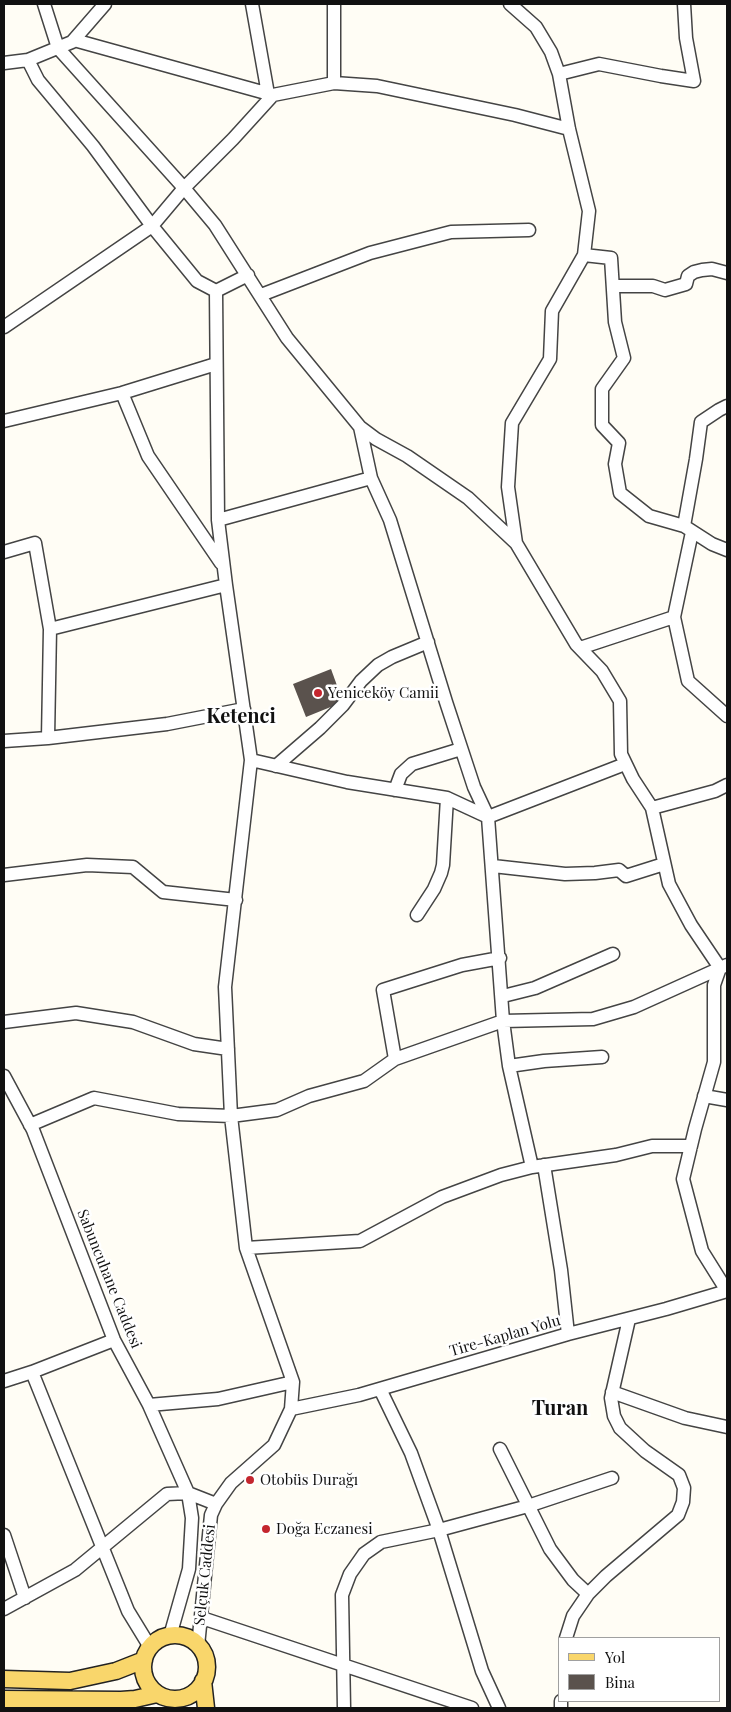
<!DOCTYPE html>
<meta charset="utf-8">
<style>
body{margin:0}
#map{position:relative;width:731px;height:1712px;overflow:hidden;background:#fffdf5;font-family:"Playfair Display",serif}
canvas{display:block}
.frame{position:absolute;inset:0;border:5px solid #111;pointer-events:none}
.legend{position:absolute;left:558px;top:1637px;width:162px;height:65px;box-sizing:border-box;background:#fff;border:1px solid #a0a0a0;margin:0;padding:6px 9px;list-style:none;font-size:15px;color:#111}
.legend li{display:flex;align-items:center;gap:10px;height:25px}
.legend b{width:25px;border:1px solid #a0a0a0}
</style>
<div id="map">
<canvas width="731" height="1712"></canvas>
<div class="frame"></div>
<ul class="legend">
<li><b style="height:6px;background:#f9d66b"></b>Yol</li>
<li><b style="height:14px;background:#5a524d"></b>Bina</li>
</ul>
</div>
<script>
const ctx = document.querySelector('canvas').getContext('2d');
ctx.lineJoin = 'round';
function fillPath(path, color) {
  ctx.fillStyle = color;
  ctx.fill(path, 'evenodd');
}
function toPath(rows) {
  const path = new Path2D();
  for (const r of rows) {
    if (r.length === 3) {
      path.moveTo(r[0] + r[2], r[1]);
      path.arc(r[0], r[1], r[2], 0, 2 * Math.PI);
      continue;
    }
    path.moveTo(r[0], r[1]);
    for (let i = 2; i < r.length; i += 2) path.lineTo(r[i], r[i + 1]);
  }
  return path;
}
function trace(path, color, width, dash) {
  ctx.strokeStyle = color;
  ctx.lineWidth = width;
  ctx.lineCap = dash ? 'butt' : 'round';
  ctx.setLineDash(dash || []);
  ctx.stroke(path);
}
function drawText(font, color, halo, rows, align = 'center') {
  ctx.font = font + ' "Playfair Display",serif';
  ctx.lineWidth = 5;
  ctx.setLineDash([]);
  ctx.textBaseline = 'middle';
  ctx.strokeStyle = halo;
  ctx.fillStyle = color;
  for (const [text, x, y, turn = 0] of rows) {
    ctx.save();
    ctx.translate(x, y);
    ctx.rotate((+turn || 0) * Math.PI / 180);
    ctx.textAlign = isNaN(turn) ? turn : align;
    if (halo) ctx.strokeText(text, 0, 0);
    ctx.fillText(text, 0, 0);
    ctx.restore();
  }
}
fillPath(toPath([
 [331,669,343,702,306,717,293,684]
]), '#5a524d');
const minor = toPath([
 [44,4,58,48,184,188,215,225,287,338,360,427,371,478,390,520,446,702,474,787,488,817,503,1021,509,1066,532,1167],
 [252,4,268,94],
 [510,4,536,27,551,52,559,74,569,129,589,211,584,255,552,311,550,359,512,423,508,487,516,543],
 [74,40,273,95],
 [28,60,38,80,93,146,152,226,197,281,216,291],
 [4,63,28,60,72,42,105,4],
 [559,74,599,64,661,76,694,81,686,38,684,4],
 [334,83,377,86,515,115,569,129],
 [584,255,611,258,615,322,624,358,602,389,602,425,619,443,615,464,620,493,649,516,684,526,712,544,727,550],
 [614,286,653,286,665,290,686,284,688,276,694,272,702,270,712,269,727,273],
 [216,291,248,275],
 [261,295,370,253,451,232,529,230],
 [4,327,152,226,184,188,233,139,273,95,334,83,334,4],
 [122,393,148,456,221,563],
 [4,421,122,393,216,364],
 [360,427,376,439,407,456,468,498,516,543,576,644,602,671,620,701,621,754,633,779,652,808,669,884,691,925,720,968],
 [218,520,371,478],
 [684,526,696,459,701,422,719,410,727,406],
 [4,552,35,543,50,629,48,738],
 [674,617,692,532],
 [50,629,226,585],
 [580,648,674,617,688,681,727,716],
 [4,741,48,738,167,724,244,709],
 [251,760,347,782,447,798,488,817,625,764],
 [276,766,320,728,343,705,361,681,378,665,392,657,428,642],
 [395,790,401,774,412,764,461,749],
 [652,808,715,791,727,785],
 [493,866,565,874,595,873,619,870,626,876,664,864],
 [4,875,87,865,133,867,163,892,236,900],
 [417,915,434,889,441,873,443,865,447,798],
 [720,968,714,985,714,1062,695,1129,683,1179,702,1251,727,1291],
 [503,996,535,988,613,954],
 [4,1022,76,1013,133,1022,194,1044,228,1049],
 [395,1059,383,990,462,965,500,958],
 [509,1066,544,1061,602,1057],
 [4,1076,33,1130,114,1340,149,1405,188,1493,192,1518,189,1569,170,1636],
 [704,1096,727,1100],
 [30,1125,94,1098,178,1114,231,1116,277,1110,309,1096,364,1081,395,1059,503,1021,593,1019,634,1007,727,965],
 [544,1165,561,1270,568,1334],
 [246,1248,360,1241,442,1197,501,1175,532,1167,616,1155,652,1146,691,1146],
 [32,1372,128,1611,150,1647],
 [4,1381,32,1372,114,1340],
 [380,1389,411,1453,439,1530,482,1671,499,1708],
 [612,1392,685,1418,727,1427],
 [149,1405,218,1399,293,1382],
 [291,1409,359,1395,568,1334,666,1309,727,1291],
 [500,1449,550,1549,573,1580,588,1594],
 [4,1535,25,1598],
 [4,1609,75,1570,167,1494,188,1493,216,1504],
 [202,1618,472,1708],
 [566,1638,573,1616,588,1594,606,1576,678,1515,683,1502,684,1488,679,1475,645,1451,620,1428,614,1416,611,1398,629,1319],
 [198,1646,211,1515,216,1504,231,1483,274,1445,291,1409,293,1382,246,1248,231,1116,225,987,251,760,226,585,218,520,216,291],
 [344,1708,342,1595,350,1574,364,1554,381,1542,439,1530,528,1506,612,1478],
 [561,1708,561,1701]
]);
const major = toPath([
 [175,1667,32],
 [4,1679,70,1681,116,1671,144,1660],
 [203,1681,206,1708],
 [4,1699,121,1700,135,1699,157,1694]
]);
trace(minor, '#444', 15);
trace(major, '#222', 19);
trace(minor, '#fff', 12);
trace(major, '#f9d66b', 16);
for (const [x, y, r, color] of [
 [318,693,5,"#c4262e"],
 [250,1480,5,"#c4262e"],
 [266,1529,5,"#c4262e"]
]) {
  const dot = new Path2D();
  dot.arc(x, y, r, 0, 2 * Math.PI);
  ctx.fillStyle = color;
  ctx.fill(dot);
  trace(dot, '#fff', 2);
}
drawText('15px', '#111', '#fff', [
 ["Yeniceköy Camii",328,693],
 ["Otobüs Durağı",260,1480],
 ["Doğa Eczanesi",276,1529]
], 'left');
drawText('15px', '#111', '#fff', [
 ["Sabuncuhane Caddesi",109,1279,68],
 ["Tire-Kaplan Yolu",505,1336,-16],
 ["Selçuk Caddesi",205,1575,-84]
]);
drawText('bold 20px', '#111', '#fff', [
 ["Ketenci",241,717],
 ["Turan",560,1409]
]);
</script>
